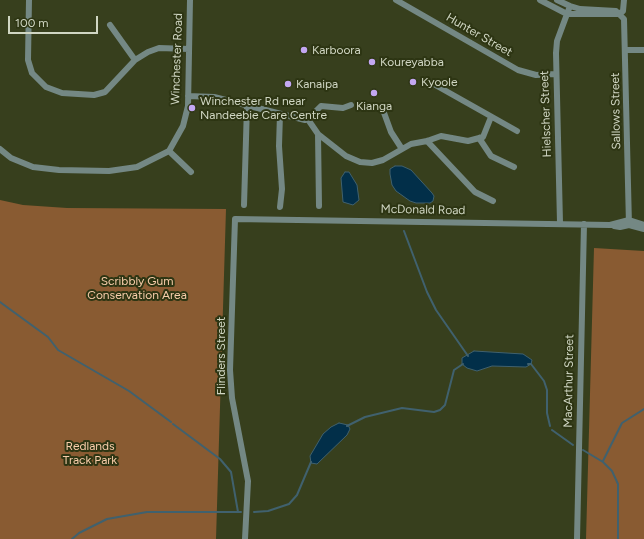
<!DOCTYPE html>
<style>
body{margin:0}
#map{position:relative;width:644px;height:539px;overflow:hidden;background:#373f1d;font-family:Figtree,sans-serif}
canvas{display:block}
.scale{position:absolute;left:8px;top:16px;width:90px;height:18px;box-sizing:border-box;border:2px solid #d0d6c3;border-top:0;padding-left:5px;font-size:12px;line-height:14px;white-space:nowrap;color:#d0d6c3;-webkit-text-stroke:3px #2d3513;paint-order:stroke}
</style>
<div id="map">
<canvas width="644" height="539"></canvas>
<div class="scale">100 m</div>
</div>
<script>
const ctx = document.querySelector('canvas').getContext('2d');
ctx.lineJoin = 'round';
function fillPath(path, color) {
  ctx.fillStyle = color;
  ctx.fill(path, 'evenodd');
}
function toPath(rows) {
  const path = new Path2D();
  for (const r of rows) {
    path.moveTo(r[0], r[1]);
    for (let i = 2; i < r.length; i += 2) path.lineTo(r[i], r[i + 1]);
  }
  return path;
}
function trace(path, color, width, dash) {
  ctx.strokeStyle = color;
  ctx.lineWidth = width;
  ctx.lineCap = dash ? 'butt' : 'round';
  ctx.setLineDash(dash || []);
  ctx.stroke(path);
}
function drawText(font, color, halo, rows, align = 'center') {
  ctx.font = font + ' Figtree,sans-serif';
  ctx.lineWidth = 4;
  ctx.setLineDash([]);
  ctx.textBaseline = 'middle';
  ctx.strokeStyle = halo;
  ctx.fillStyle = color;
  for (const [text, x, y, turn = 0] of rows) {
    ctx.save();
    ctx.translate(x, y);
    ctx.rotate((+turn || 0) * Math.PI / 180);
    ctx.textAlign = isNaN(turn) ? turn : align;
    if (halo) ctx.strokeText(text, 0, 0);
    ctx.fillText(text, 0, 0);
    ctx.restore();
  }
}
fillPath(toPath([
 [0,200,23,205,67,208,226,209,216,539,0,539],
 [594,248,644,251,644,539,586,539]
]), '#895b32');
const water = toPath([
 [395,166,402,166,411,170,432,193,434,196,433,201,430,203,416,203,410,201,396,191,392,185,390,174,390,169,395,166],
 [345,172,349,172,357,185,359,200,353,205,343,202,341,178,345,172],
 [474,351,523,354,532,360,531,364,526,367,492,366,477,371,467,368,462,364,462,358,474,351],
 [339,423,348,425,350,429,347,435,317,464,311,463,310,456,323,434,331,427,339,423]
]);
fillPath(water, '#022f49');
trace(water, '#40616e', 1);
trace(toPath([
 [404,231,427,292,436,310,468,356],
 [0,302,48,337,58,350,129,391,171,422],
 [528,364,531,364,544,381,547,390,547,413,550,426],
 [173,424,220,459,231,472,238,512],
 [347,426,365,417,402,408,434,412,440,410,445,405,454,370,463,364],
 [552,430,573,445],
 [583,450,603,462,612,471,618,484,618,539],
 [603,461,622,423,644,409],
 [254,512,268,511,289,504,297,495,311,462],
 [72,539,79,533,107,519,147,512,241,512]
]), '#40616e', 2);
trace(toPath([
 [29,0,28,60,32,73,46,87,62,93,94,95,105,92,135,60,148,52,159,48,189,49],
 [396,0,518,70,536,75,556,74],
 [540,0,567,14,619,14],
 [557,0,570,6,580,9,616,11,624,19,629,225],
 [619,14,623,11,624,0],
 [110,25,135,60],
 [626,50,644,50],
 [430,82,517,131],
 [188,96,214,97,305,120,312,115,321,106,343,108,351,105],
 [383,110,391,132,402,149],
 [307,118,318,134,319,206],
 [318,134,346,156,360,162,372,163,383,160,411,144,427,141,441,136,468,141,483,137,491,117],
 [479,138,491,156,514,167],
 [427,141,475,192,493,201],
 [0,149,11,158,33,167,59,170,109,171,137,167,169,151,183,126,188,106,190,0],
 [169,151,191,172],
 [244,205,247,106],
 [280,207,282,189,279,146,280,114],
 [560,223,556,53,557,41,570,6],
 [614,226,620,227,629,225,644,229],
 [245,539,248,481,232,398,230,370,235,219,610,225,629,220,644,225],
 [577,539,584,224]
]), '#748884', 6);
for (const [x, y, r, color] of [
 [304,50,4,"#c3a7f2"],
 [372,62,4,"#c3a7f2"],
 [413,82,4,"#c3a7f2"],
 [288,84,4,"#c3a7f2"],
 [374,93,4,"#c3a7f2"],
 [192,108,4,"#c3a7f2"]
]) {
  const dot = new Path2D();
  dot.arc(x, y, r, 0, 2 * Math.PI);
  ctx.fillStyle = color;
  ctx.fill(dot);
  trace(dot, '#2d3513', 1.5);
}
drawText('12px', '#d0d6c3', '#2d3513', [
 ["Hunter Street",479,35,30],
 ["Winchester Road",177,59,-88],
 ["Sallows Street",616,111,-91],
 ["Hielscher Street",546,114,-92],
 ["McDonald Road",423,210,1],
 ["Flinders Street",221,356,-90],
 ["MacArthur Street",569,381,-89]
]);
drawText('12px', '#d0d6c3', '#2d3513', [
 ["Karboora",312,50],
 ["Koureyabba",380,62],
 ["Kyoole",421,82],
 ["Kanaipa",296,84],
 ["Winchester Rd near",200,101],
 ["Nandeebie Care Centre",200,115],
 ["Kianga",374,106,"center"]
], 'left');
drawText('12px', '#f8cdaa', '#2d3513', [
 ["Scribbly Gum",137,281],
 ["Conservation Area",137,295],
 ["Redlands",90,446],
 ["Track Park",90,460]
]);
</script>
